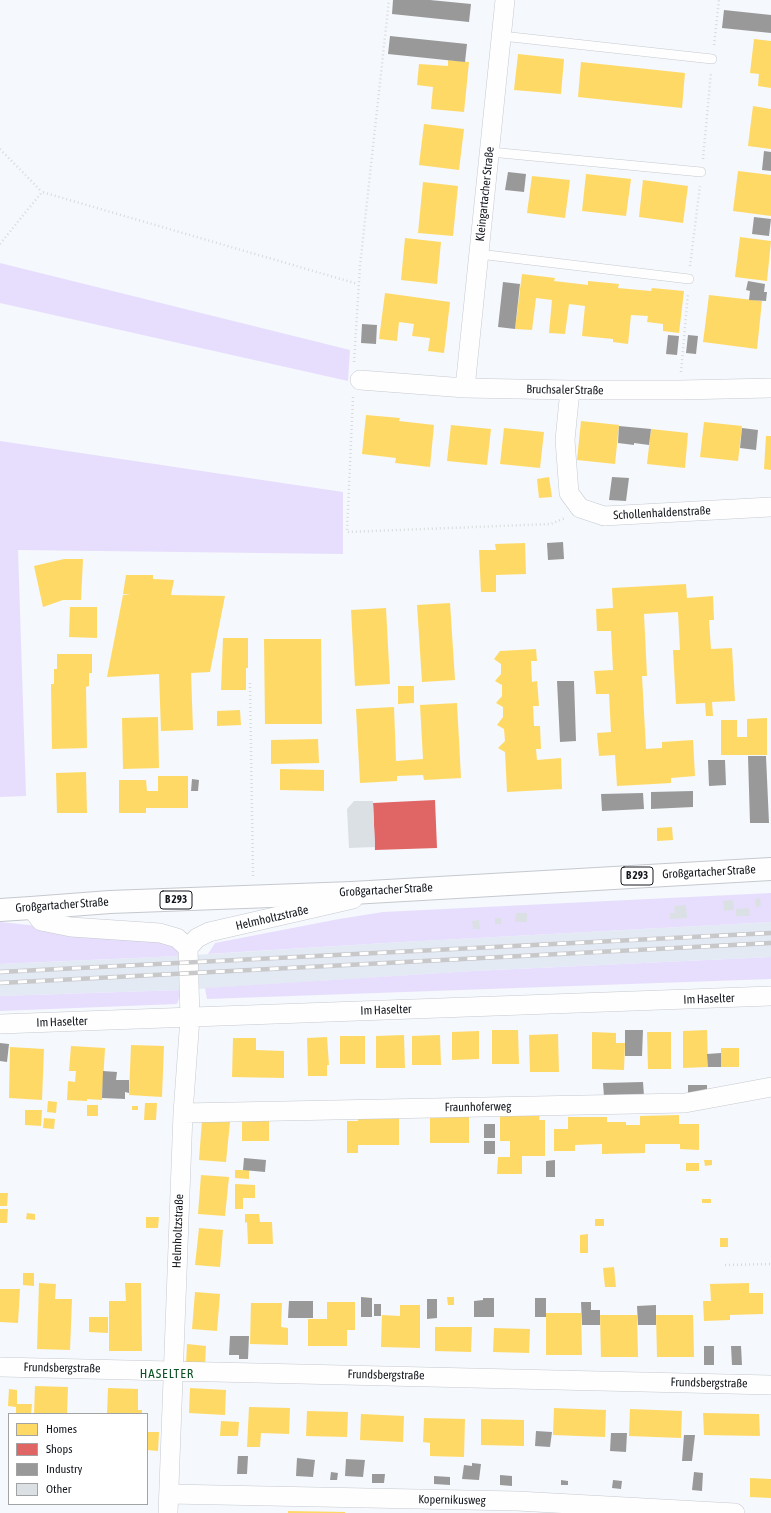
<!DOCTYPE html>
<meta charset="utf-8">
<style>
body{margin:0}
#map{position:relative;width:771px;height:1513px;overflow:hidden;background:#f5f8fc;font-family:"Asap Condensed",sans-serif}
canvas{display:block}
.legend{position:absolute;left:8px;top:1413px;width:140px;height:92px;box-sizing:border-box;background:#fff;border:1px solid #a1a3a5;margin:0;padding:5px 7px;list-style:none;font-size:12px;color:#14181e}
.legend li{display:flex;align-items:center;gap:8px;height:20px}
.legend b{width:20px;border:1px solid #a1a3a5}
</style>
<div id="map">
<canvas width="771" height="1513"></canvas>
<ul class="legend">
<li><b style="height:11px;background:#ffd966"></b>Homes</li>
<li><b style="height:11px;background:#e06666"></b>Shops</li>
<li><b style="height:11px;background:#999"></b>Industry</li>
<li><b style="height:11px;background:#dbe0e5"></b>Other</li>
</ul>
</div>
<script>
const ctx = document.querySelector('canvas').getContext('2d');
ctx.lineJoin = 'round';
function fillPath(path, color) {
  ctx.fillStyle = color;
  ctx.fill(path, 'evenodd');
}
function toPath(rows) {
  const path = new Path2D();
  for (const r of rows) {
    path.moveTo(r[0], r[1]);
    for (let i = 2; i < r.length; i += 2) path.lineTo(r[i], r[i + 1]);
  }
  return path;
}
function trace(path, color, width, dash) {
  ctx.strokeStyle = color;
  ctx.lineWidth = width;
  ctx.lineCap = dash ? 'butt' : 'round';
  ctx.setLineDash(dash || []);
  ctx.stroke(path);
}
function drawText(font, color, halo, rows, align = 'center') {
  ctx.font = font + ' "Asap Condensed",sans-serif';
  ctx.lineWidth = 4;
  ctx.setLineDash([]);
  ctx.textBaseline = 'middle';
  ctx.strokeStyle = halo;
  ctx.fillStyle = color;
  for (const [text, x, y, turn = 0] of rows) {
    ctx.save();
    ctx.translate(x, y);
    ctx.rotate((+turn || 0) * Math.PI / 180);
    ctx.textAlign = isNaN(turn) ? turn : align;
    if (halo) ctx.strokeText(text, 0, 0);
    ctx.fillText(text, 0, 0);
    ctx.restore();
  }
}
fillPath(toPath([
 [771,922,771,957,473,971,182,990,0,996,0,964,179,956,385,943]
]), '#e3eaf4');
fillPath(toPath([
 [0,263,350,350,348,381,0,303],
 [0,441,343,492,343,554,18,550,26,796,0,797],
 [771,893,771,922,385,943,208,954,215,943,339,919,383,912],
 [0,922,162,939,177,947,179,956,0,964],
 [771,957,771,979,207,999,205,988,473,971],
 [182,990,177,1004,0,1011,0,996]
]), '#e7defd');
fillPath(toPath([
 [754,39,771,41,771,88,758,86,759,74,750,73],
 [518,54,564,59,561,94,514,90],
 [448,60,469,62,464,112,431,109,433,87,417,85,419,64,448,66],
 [581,62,685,73,682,108,578,97],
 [753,106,771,109,771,149,748,146],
 [424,124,464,129,459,170,419,165],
 [738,171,771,175,771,216,733,211],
 [586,174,631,179,626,216,582,211],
 [532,176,570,180,565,218,527,213],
 [643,180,688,186,683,223,639,217],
 [423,182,458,186,453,236,418,233],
 [740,237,771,241,767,281,735,277],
 [405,238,441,242,437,284,401,280],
 [522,274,555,278,554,281,588,285,588,281,619,284,618,288,651,291,652,288,684,291,679,333,663,331,663,324,647,322,648,316,631,315,628,344,613,342,613,339,582,336,585,306,569,304,565,334,549,333,552,300,536,298,532,330,515,329],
 [385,293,450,302,444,353,428,351,430,338,412,336,414,324,399,322,397,341,379,339],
 [709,295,762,301,757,349,703,342],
 [366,415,400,418,399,421,434,425,430,467,395,463,396,458,362,454],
 [581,421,619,425,615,464,577,460],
 [704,422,742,426,738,461,700,457],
 [451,425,491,429,487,465,447,461],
 [504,428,544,432,540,468,500,464],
 [651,429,688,433,685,468,647,464],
 [766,436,771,436,771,470,764,469],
 [549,477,552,497,539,498,537,479],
 [525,543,526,574,496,575,496,592,481,592,479,550,496,550,495,544],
 [64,559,83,559,81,600,63,600,43,607,34,566],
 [126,575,153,575,153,579,174,580,171,595,225,596,210,672,191,673,193,730,161,731,159,674,107,677,123,595,131,595,123,594],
 [686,584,687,598,713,596,714,620,709,620,711,649,732,648,735,701,712,702,713,716,706,716,705,703,676,704,673,650,680,650,678,612,644,614,647,676,642,676,646,749,662,748,662,742,693,740,695,776,671,778,671,783,617,786,615,755,599,756,597,733,611,732,609,694,596,694,594,671,613,670,611,631,597,631,596,609,613,608,612,588],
 [450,603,455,680,422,682,417,605],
 [70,607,97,607,97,638,69,637],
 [386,608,390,684,355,686,351,610],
 [223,638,248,638,248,668,246,668,246,690,221,690],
 [264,639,321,639,322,724,265,724],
 [536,649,537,661,531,661,532,682,537,681,538,692,539,706,533,706,534,726,540,726,541,749,536,749,537,760,561,758,562,789,507,792,505,752,498,748,505,741,504,729,497,725,503,717,503,707,496,703,502,696,502,685,495,681,501,674,501,664,494,659,500,651],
 [57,654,92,654,92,673,89,673,89,686,86,687,87,748,52,749,51,684,54,684,54,669,57,669],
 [398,686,414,686,414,703,398,704],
 [457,703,461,778,424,780,423,775,397,776,397,781,360,783,356,709,394,707,396,761,423,759,420,705],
 [240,710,241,725,217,726,217,711],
 [158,717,159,768,123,769,122,718],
 [767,718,767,755,721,755,721,720,737,720,737,737,747,737,747,719],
 [318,739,319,763,271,764,271,740],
 [280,769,324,770,324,791,280,790],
 [86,772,87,813,57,813,56,773],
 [158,776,188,776,188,808,146,808,146,813,119,813,119,780,146,780,147,791,158,791],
 [672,827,673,840,657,841,657,828],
 [492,1030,518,1030,519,1064,492,1064],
 [707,1030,708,1067,683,1068,683,1031],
 [479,1031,479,1059,452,1060,452,1032],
 [592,1032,616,1033,616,1043,625,1043,624,1070,592,1069],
 [647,1032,671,1032,671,1069,648,1069],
 [558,1034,559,1072,530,1072,529,1035],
 [404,1035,405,1068,376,1068,376,1036],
 [440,1035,441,1065,412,1065,412,1036],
 [340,1036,365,1036,365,1064,340,1064],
 [327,1037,329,1065,327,1065,327,1076,308,1076,307,1038],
 [233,1038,256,1038,256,1050,284,1051,284,1078,232,1077],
 [131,1045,164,1046,162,1097,129,1095],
 [71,1046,105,1048,102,1100,87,1099,87,1101,67,1100,68,1081,75,1082,76,1071,69,1071],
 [10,1047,44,1049,42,1100,9,1098],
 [721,1048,739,1048,739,1067,721,1067],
 [48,1101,57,1102,56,1113,47,1112],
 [145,1103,157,1103,156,1120,144,1120],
 [87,1105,98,1105,98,1116,87,1116],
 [132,1106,138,1106,138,1110,132,1110],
 [25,1110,42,1110,41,1126,25,1125],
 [500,1114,540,1114,539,1120,545,1120,545,1156,522,1156,522,1174,497,1174,498,1157,510,1157,510,1141,500,1141],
 [679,1115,679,1124,699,1124,699,1150,680,1149,680,1144,645,1144,645,1153,602,1154,602,1144,575,1145,575,1151,554,1151,554,1129,568,1129,568,1117,607,1117,607,1122,626,1122,626,1125,640,1125,640,1116],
 [430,1116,469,1116,469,1143,430,1143],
 [358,1117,399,1117,399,1145,358,1145,358,1153,347,1153,347,1121,358,1121],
 [44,1118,55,1119,54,1129,43,1128],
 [202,1120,230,1122,226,1162,199,1160],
 [242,1120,269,1120,269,1141,242,1141],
 [704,1160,712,1160,712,1165,705,1166],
 [686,1163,699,1163,699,1171,686,1171],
 [235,1170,249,1170,249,1179,235,1178],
 [201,1175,229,1177,225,1216,198,1214],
 [235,1184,255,1185,255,1198,243,1198,243,1209,235,1209],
 [0,1193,8,1193,7,1206,0,1206],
 [702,1199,711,1199,711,1203,702,1203],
 [0,1209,8,1209,7,1223,0,1223],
 [27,1213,35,1214,35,1220,26,1219],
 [245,1214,259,1214,260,1222,272,1222,273,1244,248,1244,247,1222,245,1223],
 [146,1217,159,1217,158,1228,146,1228],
 [595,1219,604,1219,604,1226,595,1226],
 [199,1228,223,1230,220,1267,195,1265],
 [588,1234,588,1253,580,1253,580,1235],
 [720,1238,728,1238,728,1247,720,1247],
 [614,1267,616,1287,605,1287,603,1268],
 [23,1273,34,1273,34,1286,23,1285],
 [39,1283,56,1284,55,1299,72,1299,70,1350,37,1349],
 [125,1283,141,1283,142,1351,109,1351,109,1301,126,1301],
 [749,1283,749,1293,763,1293,763,1314,730,1315,730,1320,704,1321,703,1301,711,1301,710,1284],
 [0,1289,20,1289,18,1323,0,1322],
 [195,1292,220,1294,217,1331,192,1329],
 [447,1297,454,1297,454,1305,448,1305],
 [327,1302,355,1302,355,1330,347,1330,347,1346,308,1346,308,1319,327,1319],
 [251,1303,282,1303,281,1327,288,1328,288,1345,250,1344],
 [400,1305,420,1305,420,1348,381,1347,382,1315,400,1316],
 [546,1313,581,1313,582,1355,546,1355],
 [600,1315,637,1315,638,1357,601,1357],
 [656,1315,693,1315,694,1357,657,1357],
 [89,1317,108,1317,108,1333,89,1332],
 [435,1327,472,1327,471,1352,435,1351],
 [494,1328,530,1329,529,1353,493,1352],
 [187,1344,206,1346,205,1366,186,1365],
 [35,1386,68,1387,67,1414,34,1414],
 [108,1388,138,1389,138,1410,142,1410,142,1414,107,1414],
 [190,1388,226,1390,225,1415,189,1413],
 [9,1389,17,1390,17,1404,32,1404,31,1414,16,1414,16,1407,8,1406],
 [249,1407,290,1408,289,1434,261,1433,260,1447,247,1447],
 [554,1408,606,1410,605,1437,553,1435],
 [630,1409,682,1411,681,1438,629,1436],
 [307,1411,348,1412,347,1437,306,1436],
 [703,1413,759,1414,760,1436,704,1435],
 [361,1414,404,1416,403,1442,360,1440],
 [424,1418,465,1419,464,1457,430,1456,430,1443,423,1442],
 [481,1419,524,1420,524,1446,481,1445],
 [221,1421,239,1422,238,1436,220,1436],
 [147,1432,159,1432,158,1451,147,1450],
 [750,1478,771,1479,771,1498,750,1497],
 [288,1511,345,1512,345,1513,288,1513]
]), '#ffd966');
fillPath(toPath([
 [435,800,437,848,375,850,373,803]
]), '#e06666');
fillPath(toPath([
 [393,0,430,0,471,4,469,22,392,14],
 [724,10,771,15,771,33,722,28],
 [390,36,467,44,465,62,388,54],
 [764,151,771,152,771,171,762,170],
 [508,172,526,174,524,192,505,190],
 [754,217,771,219,769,236,752,234],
 [748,281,765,284,764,292,767,292,766,301,749,300,750,291,746,290],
 [503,282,520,284,515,329,498,327],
 [362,324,377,325,376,344,361,343],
 [668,335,679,336,677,355,666,354],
 [688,335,698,336,696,354,686,353],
 [619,426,651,429,649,445,634,443,634,445,618,443],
 [742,428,758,430,756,450,740,448],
 [612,477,629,478,626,501,609,500],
 [563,542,564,559,548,560,547,543],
 [557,681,574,681,576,741,560,742],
 [748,756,766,756,769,823,750,823],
 [708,760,725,760,726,785,709,786],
 [192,779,199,780,198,791,191,791],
 [693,791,693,807,651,809,651,792],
 [643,793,644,809,602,811,601,794],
 [625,1030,643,1030,642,1056,625,1056],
 [0,1043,9,1044,7,1062,0,1061],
 [721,1053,721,1067,708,1067,707,1054],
 [103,1071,117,1072,116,1080,129,1080,129,1093,125,1092,125,1099,102,1098],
 [643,1082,644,1096,604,1097,603,1083],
 [688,1085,707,1085,707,1093,688,1093],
 [484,1124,495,1124,495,1138,484,1138],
 [484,1141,495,1141,495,1154,484,1154],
 [244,1158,266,1160,265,1172,243,1170],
 [555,1160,555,1177,546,1177,546,1161],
 [361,1297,372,1298,372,1317,361,1317],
 [483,1298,494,1298,494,1317,474,1317,474,1301,483,1300],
 [535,1298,546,1298,546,1317,535,1317],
 [427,1299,437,1299,437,1318,427,1319],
 [289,1301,313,1301,313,1318,288,1318],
 [581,1302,591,1302,591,1310,600,1310,600,1325,582,1325],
 [374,1304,381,1304,381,1316,374,1316],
 [656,1305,656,1325,638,1325,637,1306],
 [230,1336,249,1336,248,1359,239,1359,239,1355,229,1355],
 [704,1346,714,1346,714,1365,704,1365],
 [731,1346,741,1346,742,1365,732,1365],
 [536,1431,552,1432,550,1447,535,1446],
 [611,1433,627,1433,626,1452,610,1451],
 [684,1435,695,1435,692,1461,682,1461],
 [238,1456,248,1456,247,1474,237,1474],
 [297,1458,315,1460,313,1477,296,1476],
 [346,1459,365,1460,363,1477,345,1476],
 [472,1463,481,1464,479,1480,462,1479,464,1465,472,1466],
 [331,1472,338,1473,337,1480,330,1480],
 [694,1472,703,1473,702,1491,692,1490],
 [372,1474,385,1474,384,1483,372,1483],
 [500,1475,512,1476,512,1486,500,1485],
 [434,1476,450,1477,450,1485,434,1484],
 [561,1480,568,1481,568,1485,561,1485],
 [613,1480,622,1481,621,1489,612,1488]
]), '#999');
fillPath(toPath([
 [354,801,373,801,375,847,349,848,347,809],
 [760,898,761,906,756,907,755,899],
 [733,900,734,910,724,911,723,901],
 [686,905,687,918,670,919,670,913,675,913,674,906],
 [749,908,750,916,736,916,736,909],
 [516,913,527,913,527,922,515,922],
 [495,918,501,918,501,924,495,924],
 [479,920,480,929,473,929,472,921]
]), '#dbe0e5');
const lane = toPath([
 [502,36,712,59],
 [490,152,701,172],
 [479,254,689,279]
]);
const street = toPath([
 [360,380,465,388,570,390,680,390,771,388],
 [465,388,505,0],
 [570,390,565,440,569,493,580,508,604,516,771,507],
 [31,908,41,921,71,927,160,933,177,938,188,948],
 [0,1024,771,996],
 [183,1113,685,1103,771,1087],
 [0,1367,771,1385],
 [169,1494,517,1501,735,1513],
 [168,1513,183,1113,190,1018,188,948,197,938,209,932,353,899,353,898]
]);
const primary = toPath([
 [0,910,31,908,110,902,352,893,771,869]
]);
trace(lane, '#c5c9ce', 10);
trace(street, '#c5c9ce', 20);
trace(primary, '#c5c9ce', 24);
trace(toPath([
 [714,45,719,0],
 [0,149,42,192],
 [703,159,711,72],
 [0,244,42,192,358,284],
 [690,266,700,186],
 [354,362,360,266,389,0],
 [681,372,688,293],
 [353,397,347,532,551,524,565,518],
 [250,683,253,876],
 [725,1265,771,1264]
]), '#d9dadc', 2.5, [1, 3]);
trace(lane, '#fefeff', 9);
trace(street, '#fefeff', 19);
trace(primary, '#fefeff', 22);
const rail = toPath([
 [0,972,771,933],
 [0,983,771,943]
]);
trace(rail, '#c8c8ca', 4.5);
trace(rail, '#fff', 3, [9]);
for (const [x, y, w] of [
 [637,876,32],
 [176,900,32]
]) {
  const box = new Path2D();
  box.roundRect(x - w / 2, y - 9, w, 18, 3);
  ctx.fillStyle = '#fff';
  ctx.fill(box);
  trace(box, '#14181e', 1);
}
drawText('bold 11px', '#14181e', null, [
 ["B 293",637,876],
 ["B 293",176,900]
]);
drawText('12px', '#14181e', '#fff', [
 ["Kleingartacher Straße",485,194,-84],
 ["Bruchsaler Straße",565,390,1],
 ["Schollenhaldenstraße",662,513,-3],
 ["Großgartacher Straße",709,872,-3],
 ["Großgartacher Straße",386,890,-3],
 ["Großgartacher Straße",62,905,-4],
 ["Helmholtzstraße",272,918,-13],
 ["Im Haselter",709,999,-2],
 ["Im Haselter",386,1010,-2],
 ["Im Haselter",62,1022,-2],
 ["Fraunhoferweg",478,1107,-1],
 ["Helmholtzstraße",178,1231,-88],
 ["Frundsbergstraße",62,1368,1],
 ["Frundsbergstraße",386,1375,1],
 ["Frundsbergstraße",709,1383,1],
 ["Kopernikusweg",452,1500,1]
]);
ctx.letterSpacing = '1px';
drawText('13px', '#0b5224', '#fff', [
 ["HASELTER",167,1374]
]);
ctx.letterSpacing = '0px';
</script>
